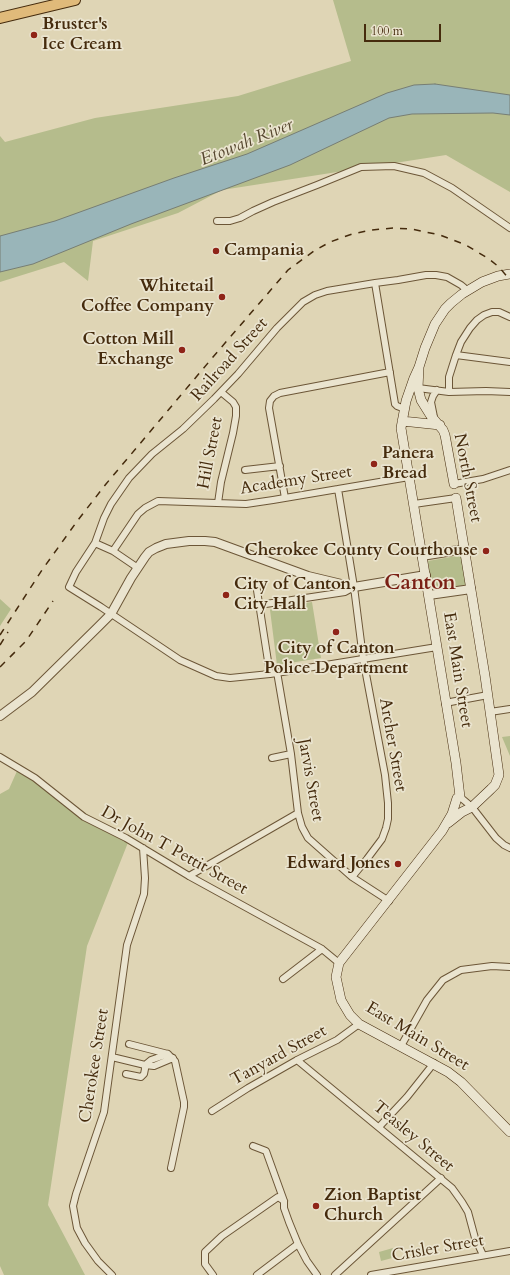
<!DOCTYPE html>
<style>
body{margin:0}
#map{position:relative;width:510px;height:1275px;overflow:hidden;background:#dfd5b5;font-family:Cardo,serif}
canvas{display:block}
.scale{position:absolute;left:364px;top:24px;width:77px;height:18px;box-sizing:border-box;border:2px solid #452b0d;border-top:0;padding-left:5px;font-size:12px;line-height:14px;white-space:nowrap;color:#452b0d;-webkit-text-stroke:3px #eae4cf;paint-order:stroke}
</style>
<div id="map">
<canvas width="510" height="1275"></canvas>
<div class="scale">100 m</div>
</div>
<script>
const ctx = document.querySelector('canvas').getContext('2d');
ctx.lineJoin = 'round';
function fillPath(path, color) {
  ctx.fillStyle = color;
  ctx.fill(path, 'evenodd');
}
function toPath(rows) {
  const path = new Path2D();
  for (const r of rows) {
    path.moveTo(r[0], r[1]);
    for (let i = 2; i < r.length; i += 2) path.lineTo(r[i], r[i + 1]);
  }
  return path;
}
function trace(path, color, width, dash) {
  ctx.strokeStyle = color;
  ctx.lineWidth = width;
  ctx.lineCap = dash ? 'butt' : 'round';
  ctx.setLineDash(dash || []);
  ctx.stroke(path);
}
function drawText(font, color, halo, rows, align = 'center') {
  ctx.font = font + ' Cardo,serif';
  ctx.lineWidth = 3.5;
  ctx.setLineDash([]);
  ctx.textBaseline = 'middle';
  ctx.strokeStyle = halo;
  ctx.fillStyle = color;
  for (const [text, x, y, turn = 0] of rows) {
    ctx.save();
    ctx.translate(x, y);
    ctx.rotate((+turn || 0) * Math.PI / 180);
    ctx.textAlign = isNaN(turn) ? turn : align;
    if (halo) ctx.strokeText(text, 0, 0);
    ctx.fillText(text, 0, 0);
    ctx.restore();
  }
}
fillPath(toPath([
 [333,0,510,0,510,192,446,155,222,190,178,213,93,241,88,281,64,262,0,282,0,136,5,142,95,118,238,96,351,61],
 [462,555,467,586,432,592,428,561],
 [0,599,11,609,0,626],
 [312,602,321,658,277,665,270,610,271,609],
 [510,736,510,756,502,737],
 [17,771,129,840,87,946,48,1205,85,1275,4,1275,0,1266,0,794,9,789],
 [393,1248,396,1257,381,1261,379,1252]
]), '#b5bc8c');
const water = toPath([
 [435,84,510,95,510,115,493,113,412,114,389,118,290,165,131,224,33,264,0,272,0,236,55,221,174,178,247,154,387,93,414,85,435,84]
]);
fillPath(water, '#99b5b9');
trace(water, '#777e74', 1);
const minor = toPath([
 [217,221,230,221,240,218,253,211,273,202,317,185,361,167,394,166,424,173,452,188,510,228],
 [375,283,395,404,397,406,405,409],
 [456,355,510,362],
 [418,388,449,392,486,391,510,392],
 [449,392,449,377,456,355,461,342,470,328,477,320,484,315,492,312,499,312,510,317],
 [434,417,431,402,433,396,437,390],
 [245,470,280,466],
 [454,484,483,479,510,470],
 [338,489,354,587,363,658,385,775,388,803,388,819,386,828,382,839,367,859,352,877],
 [285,498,269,408,270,401,274,396,280,393,390,372],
 [218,503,221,482,233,433,236,416,236,407,233,402,221,392],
 [414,504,456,498],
 [95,543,113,551,138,568],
 [113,551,138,514,145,508,158,501,246,504,273,500,409,477],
 [256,584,270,674],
 [259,605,345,592,354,587],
 [437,647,270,674,230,678,216,676,180,660,101,607,69,587,76,572,95,543,104,518,111,504,129,478,152,454,183,429,214,399,238,374,277,328,303,302,315,295,327,291,375,283,398,280,426,275,436,275,447,277,461,285,467,290],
 [277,672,291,754,298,813,302,827,308,838,352,877,389,901],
 [445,703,488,695],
 [490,712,510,709],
 [0,757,35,778,84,817,126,838,189,876,322,949,339,963],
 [272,758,291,754],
 [460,797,472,807,496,838,504,845,510,848],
 [189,876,298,813],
 [283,979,322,949],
 [129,1044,168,1054],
 [401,1046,427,1000,443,980,461,970,492,966,510,967],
 [168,1054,175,1061,184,1102,184,1107,171,1168],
 [112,1057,145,1065,154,1066,173,1058],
 [297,1060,452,1188,462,1202,468,1212,475,1238,483,1255],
 [145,1065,151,1060,168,1054],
 [126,1074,141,1077,144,1074,145,1069,145,1065],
 [212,1111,248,1088,297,1060,337,1040,359,1024],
 [379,1127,407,1097,434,1063],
 [253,1146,266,1151,284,1201,284,1208,289,1222,298,1244,307,1261,317,1275],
 [112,1275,98,1261,85,1243,77,1228,73,1206,76,1194,104,1112,127,945,144,894,145,878,143,848],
 [213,1275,205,1264,205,1252,222,1236,278,1197,284,1201],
 [257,1275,298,1244],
 [335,1275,441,1178],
 [371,1275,510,1251]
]);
const tertiary = toPath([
 [422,556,465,549],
 [429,595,471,589],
 [0,716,32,692,98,627,111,614,131,578,145,557,149,552,156,548,166,544,189,541,205,541,215,542,308,576,354,587,426,575]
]);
const secondary = toPath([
 [419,367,414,378,406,401,401,428,456,763,460,797,457,798,452,814,442,831,339,963,336,977,341,1000,350,1015,359,1024,448,1072,461,1082,510,1132],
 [402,421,440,425],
 [454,484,445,435,443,430,431,416,421,400,418,388,419,367,425,348,435,324,445,309,451,303,462,294,482,282,498,276,510,274],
 [448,823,462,812,472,807,491,789,495,785,499,775,485,676,456,498]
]);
const primary = toPath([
 [0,18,75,0]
]);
trace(minor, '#6c5637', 8);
trace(tertiary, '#6c5637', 10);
trace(secondary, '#452b0d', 10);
trace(primary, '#452b0d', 12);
trace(minor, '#eae4cf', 6);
trace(tertiary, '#eae4cf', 8);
trace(secondary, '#eae4cf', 9);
trace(primary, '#e0ba7a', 10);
trace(toPath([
 [0,635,42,570,78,520,106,484,213,357,288,270,314,251,330,242,352,234,372,230,393,228,411,229,440,235,466,245,489,259,499,267,510,280],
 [0,645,8,632],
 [0,667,26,641,53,601]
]), '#452b0d', 1.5, [7, 7]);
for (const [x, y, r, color] of [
 [34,35,4,"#8f2418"],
 [216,251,4,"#8f2418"],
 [222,297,4,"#8f2418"],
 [182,350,4,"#8f2418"],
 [374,464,4,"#8f2418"],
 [486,551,4,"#8f2418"],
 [226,595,4,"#8f2418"],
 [336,632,4,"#8f2418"],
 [398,864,4,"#8f2418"],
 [316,1206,4,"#8f2418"]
]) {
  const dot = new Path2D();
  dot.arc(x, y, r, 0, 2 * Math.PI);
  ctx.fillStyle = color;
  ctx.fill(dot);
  trace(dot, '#eae4cf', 1.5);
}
drawText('bold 17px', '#452b0d', '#eae4cf', [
 ["Bruster's",42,25],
 ["Ice Cream",42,45],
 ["Campania",224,251],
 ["Whitetail",214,287,"right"],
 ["Coffee Company",214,307,"right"],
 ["Cotton Mill",174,340,"right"],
 ["Exchange",174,360,"right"],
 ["Panera",382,454],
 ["Bread",382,474],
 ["Cherokee County Courthouse",478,551,"right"],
 ["City of Canton,",234,585],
 ["City Hall",234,605],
 ["City of Canton",336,649,"center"],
 ["Police Department",336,669,"center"],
 ["Edward Jones",390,864,"right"],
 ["Zion Baptist",324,1196],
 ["Church",324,1216]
], 'left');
drawText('17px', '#452b0d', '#eae4cf', [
 ["Railroad Street",230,360,-48],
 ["Hill Street",211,453,-79],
 ["North Street",467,478,79],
 ["Academy Street",296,481,-9],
 ["East Main Street",457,670,81],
 ["Archer Street",392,745,80],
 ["Jarvis Street",310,780,80],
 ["Dr John T Pettit Street",174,851,29],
 ["East Main Street",417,1037,31],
 ["Tanyard Street",279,1056,-29],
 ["Cherokee Street",95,1066,-81],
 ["Teasley Street",413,1137,40],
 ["Crisler Street",438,1249,-10]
]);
drawText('italic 18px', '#56472f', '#eae4cf', [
 ["Etowah River",247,143,-22]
]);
drawText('bold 21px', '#7a1f14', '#eae4cf', [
 ["Canton",420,584]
]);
</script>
